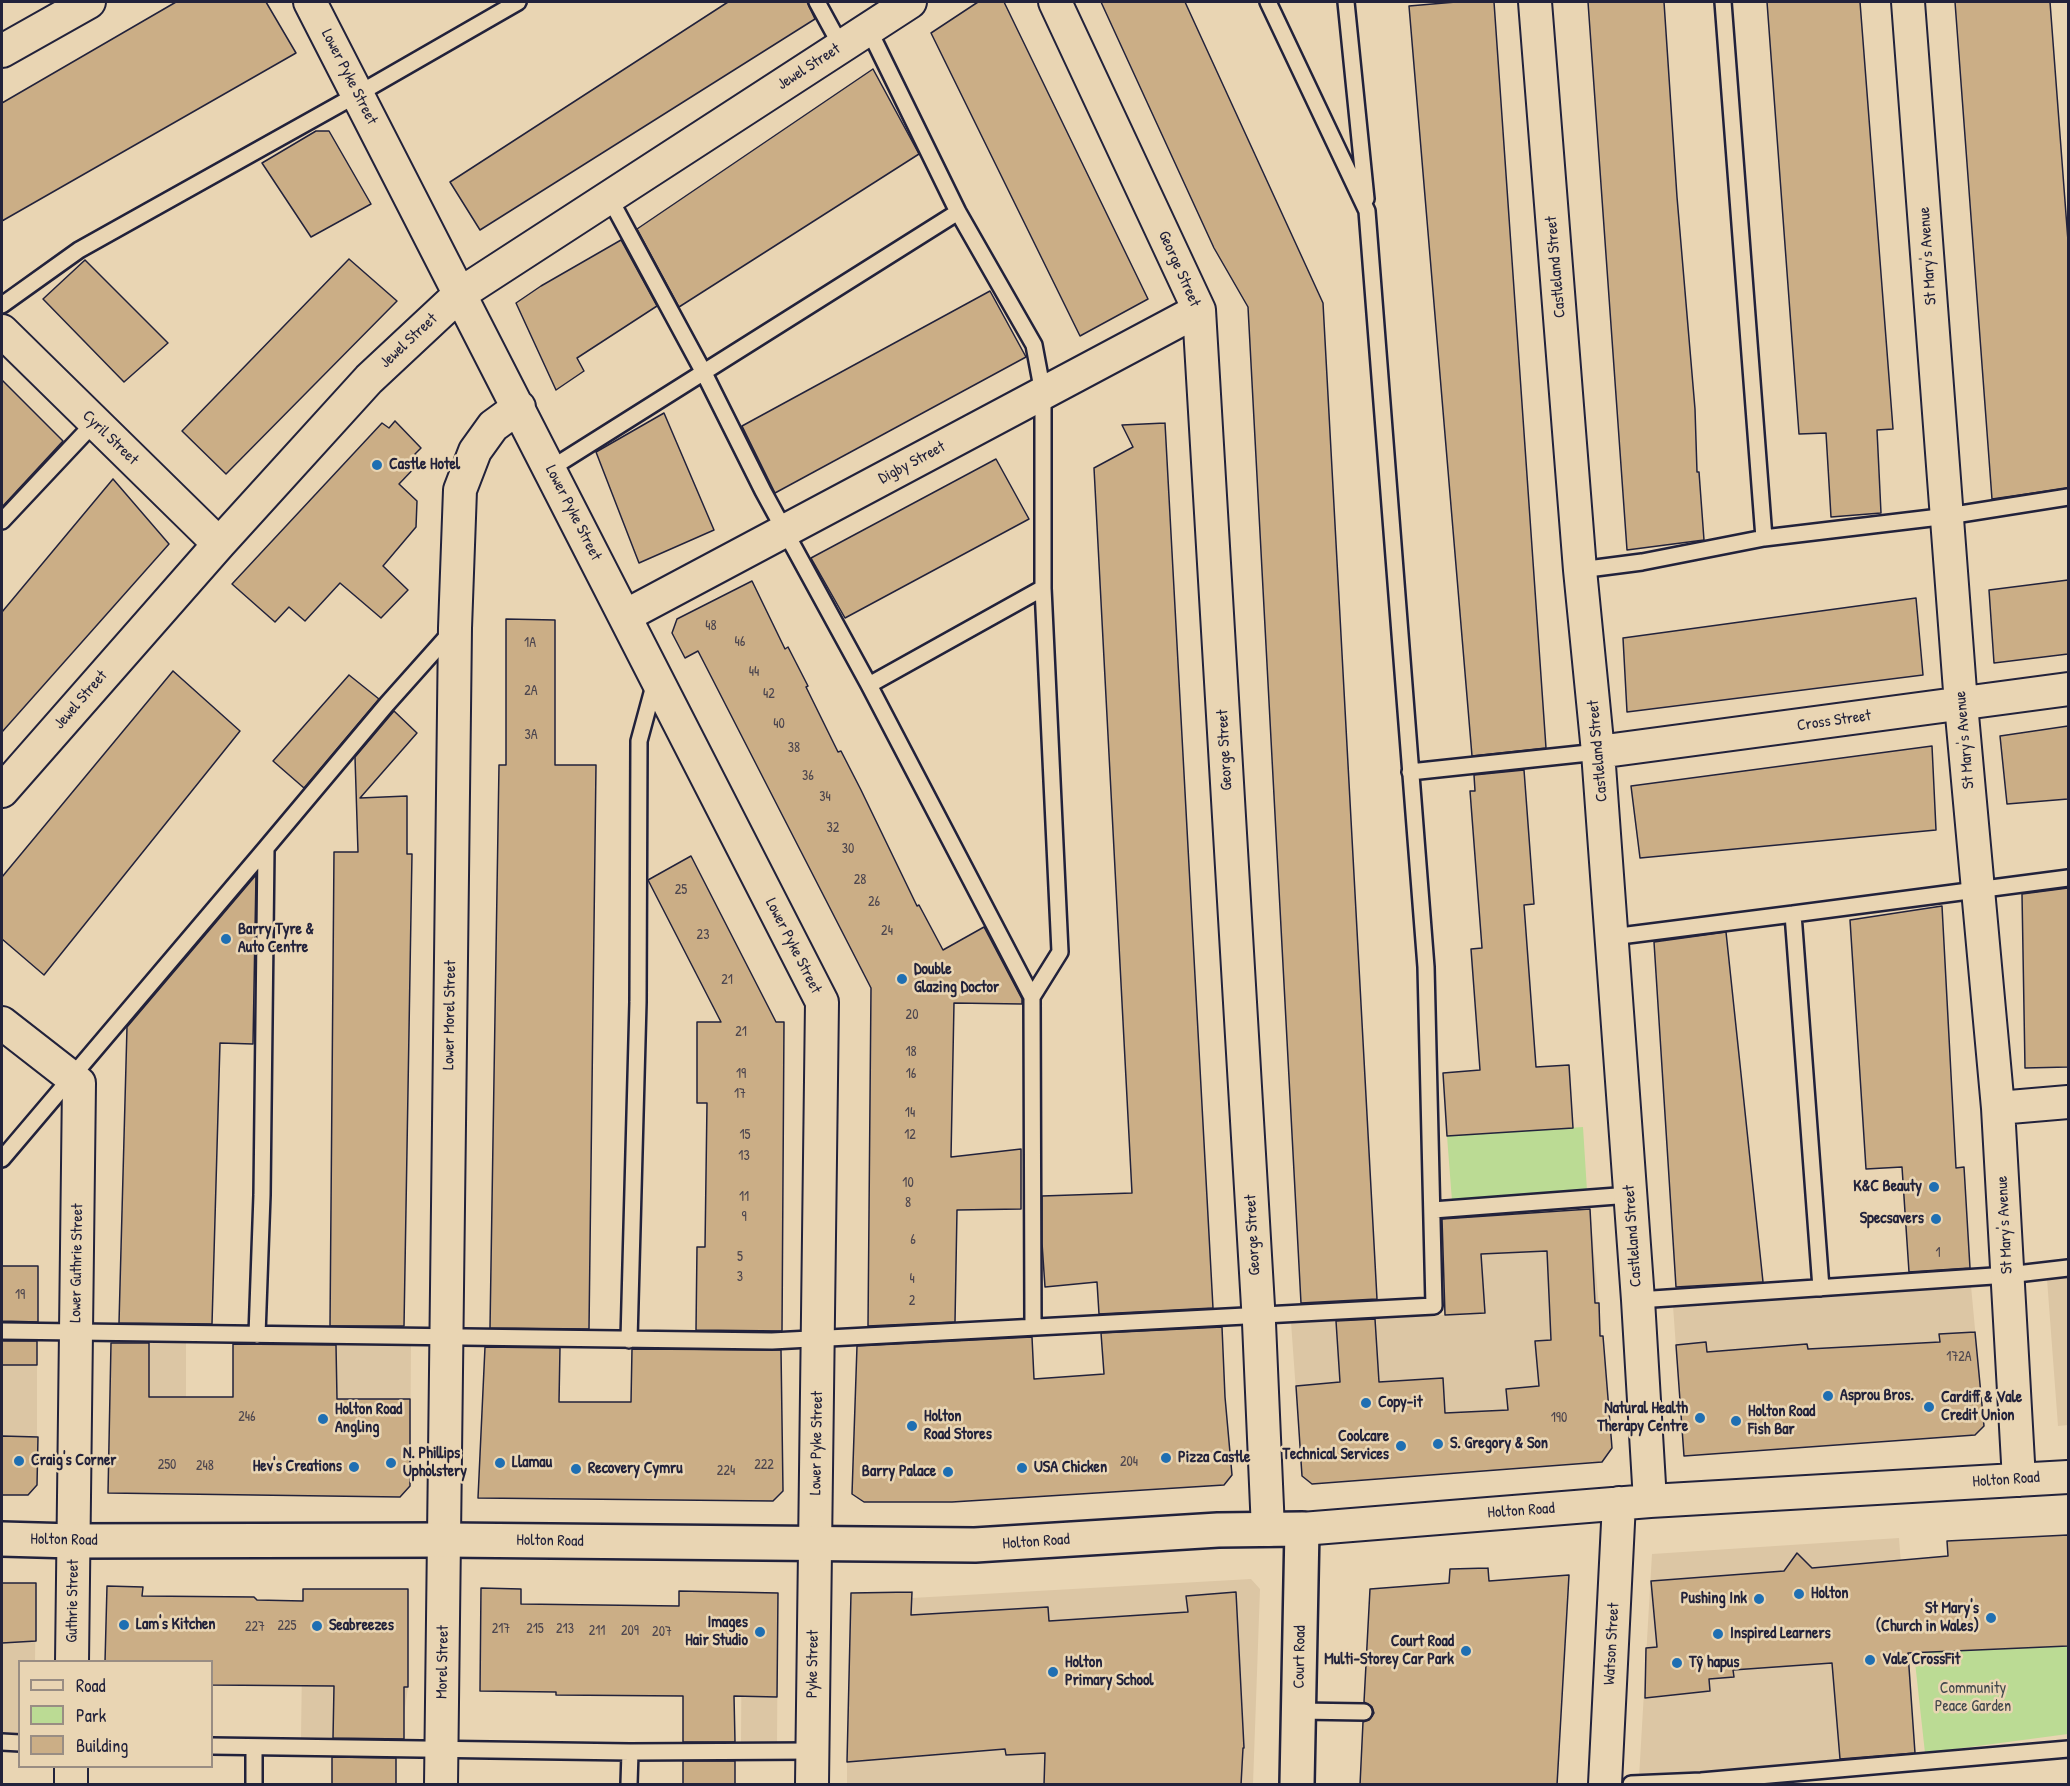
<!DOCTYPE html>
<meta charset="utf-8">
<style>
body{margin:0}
#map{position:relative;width:2070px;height:1786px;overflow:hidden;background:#e9d5b3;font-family:"Patrick Hand",sans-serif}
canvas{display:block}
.frame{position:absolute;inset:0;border:3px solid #22223b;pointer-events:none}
.legend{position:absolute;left:18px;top:1660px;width:195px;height:108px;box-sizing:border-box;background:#e9d5b3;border:2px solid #998d83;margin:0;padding:8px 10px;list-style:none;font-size:18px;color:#22223b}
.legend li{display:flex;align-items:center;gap:12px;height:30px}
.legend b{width:30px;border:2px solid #998d83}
</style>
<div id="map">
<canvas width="2070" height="1786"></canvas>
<div class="frame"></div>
<ul class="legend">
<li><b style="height:8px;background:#e9d5b3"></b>Road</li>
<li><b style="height:16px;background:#bbdb94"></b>Park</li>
<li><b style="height:16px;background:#cbae86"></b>Building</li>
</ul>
</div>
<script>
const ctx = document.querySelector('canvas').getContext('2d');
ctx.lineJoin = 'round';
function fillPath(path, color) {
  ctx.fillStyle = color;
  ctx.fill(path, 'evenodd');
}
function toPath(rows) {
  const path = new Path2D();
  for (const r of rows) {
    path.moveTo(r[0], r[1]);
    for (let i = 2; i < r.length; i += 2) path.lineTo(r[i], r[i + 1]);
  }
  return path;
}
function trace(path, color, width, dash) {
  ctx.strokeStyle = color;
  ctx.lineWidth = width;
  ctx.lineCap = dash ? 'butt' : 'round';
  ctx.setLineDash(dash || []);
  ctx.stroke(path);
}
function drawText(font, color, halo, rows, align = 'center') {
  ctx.font = font + ' "Patrick Hand",sans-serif';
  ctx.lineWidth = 5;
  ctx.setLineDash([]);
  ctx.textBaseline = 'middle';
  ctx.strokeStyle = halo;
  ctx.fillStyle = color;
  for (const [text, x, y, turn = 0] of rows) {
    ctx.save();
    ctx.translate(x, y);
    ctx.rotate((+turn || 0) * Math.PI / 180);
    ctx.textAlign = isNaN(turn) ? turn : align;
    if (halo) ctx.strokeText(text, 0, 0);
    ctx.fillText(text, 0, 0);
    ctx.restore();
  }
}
fillPath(toPath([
 [1590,1209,1612,1448,1602,1462,1312,1484,1302,1476,1291,1322,1444,1315,1439,1217],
 [2068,1277,2068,1425,2058,1426,2047,1279],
 [1971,1286,1984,1426,1975,1435,1690,1455,1683,1444,1673,1306],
 [2,1341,37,1341,37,1485,28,1495,2,1495],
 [299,1342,411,1343,410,1486,400,1497,298,1496],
 [111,1343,186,1343,186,1494,117,1493,108,1486],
 [1899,1538,1915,1754,1639,1778,1652,1554],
 [1251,1579,1260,1589,1253,1784,847,1784,847,1762,912,1598],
 [2,1583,26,1583,36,1590,35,1661,20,1662,19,1737,2,1737],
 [303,1589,332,1590,332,1686,408,1687,404,1715,404,1742,301,1739],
 [742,1593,778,1593,777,1744,741,1744]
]), '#dcc6a4');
fillPath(toPath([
 [1583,1127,1587,1191,1452,1201,1447,1136],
 [2068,1646,2068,1734,1925,1753,1914,1653]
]), '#bbdb94');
const building = toPath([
 [176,2,266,2,296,53,2,221,2,103,176,2],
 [728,2,807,2,815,19,480,230,450,182,728,2],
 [978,2,1004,2,1148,299,1080,336,931,33,978,2],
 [1101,2,1185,2,1323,303,1377,1299,1301,1303,1248,307,1214,248,1101,2],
 [1456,2,1494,2,1546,748,1472,756,1409,6,1456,2],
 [1588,2,1664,2,1677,197,1695,409,1697,472,1699,472,1704,540,1627,550,1588,2],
 [1767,2,1860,2,1893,429,1877,430,1881,513,1831,517,1826,433,1799,434,1767,2],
 [1955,2,2050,2,2068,241,2068,488,1992,499,1955,2],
 [873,69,919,154,679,307,637,229,873,69],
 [316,131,329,131,371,204,311,237,262,163,316,131],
 [621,240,657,306,577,358,584,371,556,390,516,303,541,286,621,240],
 [349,259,397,301,226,474,182,431,349,259],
 [85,260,168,343,124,382,43,299,85,260],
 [990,291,1026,357,775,493,742,426,990,291],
 [2,380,63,441,2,507,2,380],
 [664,413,714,530,639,563,596,452,664,413],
 [395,421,421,448,415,454,421,461,399,484,417,501,416,527,383,566,408,590,381,618,340,583,305,621,289,607,275,622,232,584,382,423,389,428,395,421],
 [1165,423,1213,1308,1099,1314,1097,1282,1045,1287,1042,1243,1042,1196,1132,1193,1094,468,1133,447,1122,425,1165,423],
 [996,459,1029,519,845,618,811,558,996,459],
 [113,479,169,544,2,732,2,612,113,479],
 [2068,580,2068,654,1994,663,1989,590,2068,580],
 [752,581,785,649,788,647,808,686,806,687,838,752,841,751,861,790,917,906,919,905,943,950,984,927,1022,999,1022,1004,954,1003,951,1157,1021,1149,1021,1209,957,1210,955,1322,868,1326,871,988,698,651,685,658,672,633,677,619,752,581],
 [1916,598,1923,675,1627,712,1623,638,1916,598],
 [506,619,555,620,555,765,596,765,589,1329,490,1328,499,765,506,765,506,619],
 [173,671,240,731,44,975,2,939,2,877,173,671],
 [349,675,379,699,304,788,273,761,349,675],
 [394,711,417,733,360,798,407,796,407,854,412,854,404,1326,330,1326,334,852,358,852,355,757,394,711],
 [2068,726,2068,799,2007,804,2000,736,2068,726],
 [1932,746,1936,830,1640,858,1631,786,1932,746],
 [1524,770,1534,904,1524,905,1536,1067,1569,1065,1573,1128,1447,1136,1443,1073,1480,1070,1471,949,1482,948,1470,791,1475,791,1474,775,1524,770],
 [691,856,776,1022,784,1022,782,1331,696,1330,697,1247,705,1247,707,1103,697,1103,697,1022,721,1022,648,880,691,856],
 [256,875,253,1044,220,1043,212,1324,119,1323,127,1027,256,875],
 [2068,888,2068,1067,2025,1068,2022,894,2068,888],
 [1942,906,1956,1168,1964,1167,1970,1268,1909,1272,1902,1167,1866,1169,1850,920,1942,906],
 [1726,932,1763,1282,1676,1287,1654,942,1726,932],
 [1590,1209,1595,1303,1599,1303,1600,1336,1603,1336,1612,1448,1602,1462,1312,1484,1302,1476,1296,1386,1340,1382,1336,1321,1375,1319,1379,1382,1443,1378,1445,1413,1508,1410,1506,1389,1539,1386,1535,1341,1551,1340,1547,1251,1481,1254,1485,1313,1445,1315,1442,1219,1590,1209],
 [2,1266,38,1266,38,1322,2,1321,2,1266],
 [1222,1327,1225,1397,1232,1475,1224,1485,952,1502,864,1502,852,1494,857,1346,1032,1337,1034,1379,1104,1374,1101,1333,1222,1327],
 [1975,1332,1984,1426,1975,1435,1684,1456,1676,1345,1706,1342,1707,1352,1807,1344,1808,1349,1940,1342,1939,1334,1975,1332],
 [2,1341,37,1341,37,1365,2,1365,2,1341],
 [111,1343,149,1343,149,1397,233,1397,233,1344,336,1345,337,1399,410,1399,410,1486,400,1497,108,1493,111,1343],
 [485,1347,560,1348,559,1402,631,1402,632,1349,781,1350,783,1491,773,1501,478,1498,485,1347],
 [2,1436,38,1437,37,1485,28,1495,2,1495,2,1436],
 [2068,1535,2068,1646,1908,1653,1915,1753,1840,1759,1832,1663,1733,1670,1734,1677,1709,1679,1710,1691,1645,1698,1646,1648,1657,1647,1651,1581,1784,1571,1797,1553,1812,1568,1948,1556,1947,1541,2068,1535],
 [1488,1568,1489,1581,1569,1575,1557,1785,1360,1785,1363,1722,1369,1720,1374,1713,1372,1707,1364,1702,1370,1589,1449,1583,1450,1569,1488,1568],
 [2,1583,36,1583,36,1641,2,1643,2,1583],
 [107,1586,143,1587,142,1596,254,1597,257,1600,303,1601,303,1589,408,1589,408,1687,404,1687,404,1739,333,1738,334,1686,212,1685,212,1662,105,1662,107,1586],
 [481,1588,521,1589,521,1604,679,1606,679,1591,778,1593,777,1697,734,1696,735,1742,683,1742,683,1696,556,1695,556,1692,480,1691,481,1588],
 [912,1592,911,1615,1048,1607,1049,1621,1188,1612,1186,1596,1236,1592,1244,1748,1243,1748,1241,1785,1044,1785,1045,1753,1006,1755,1005,1749,847,1762,851,1593,912,1592],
 [332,1757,396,1758,396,1785,332,1785,332,1757],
 [683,1761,735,1761,735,1785,683,1785,683,1761]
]);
fillPath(building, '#cbae86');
trace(building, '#22223b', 1.5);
const lane = toPath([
 [817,2,841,46],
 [1346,2,1366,199],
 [868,28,958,212,1034,345,1043,393,1043,588,1060,952,1032,997],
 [609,197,704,373,763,491,869,685,1032,997,1033,1327],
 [2,305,79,250,358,94,518,2],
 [550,469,958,212],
 [2,521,95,422],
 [1764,538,1948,516,2068,497],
 [1580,570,1642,562,1764,538,1723,2],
 [869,685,1043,588],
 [1410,772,1598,752],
 [1793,914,2068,878],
 [1612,937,1793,914,1821,1288],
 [2,1159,266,848],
 [1433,1210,1630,1195],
 [1638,1300,2008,1275,2068,1268],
 [2,1331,772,1341,1434,1306,1426,967,1367,211,1268,2],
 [257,1335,262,1195,266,848,387,704,453,630],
 [629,1340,638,1002,639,741,655,682],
 [1299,1711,1364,1712],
 [2,1742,20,1743],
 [212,1746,630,1752,629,1784],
 [630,1752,812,1751],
 [254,1784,254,1747],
 [1631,1784,1701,1781,2068,1749]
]);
const street = toPath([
 [310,2,822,1002,812,1784],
 [1055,2,1199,310,1259,1323,1268,1530],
 [1535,2,1580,570,1598,752,1638,1300,1650,1501],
 [1908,2,1961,704,1998,1108,2019,1480],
 [2,51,89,2],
 [2,331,219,544],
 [625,616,1199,310],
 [1598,752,2068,689],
 [2,791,219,544,369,379,460,294,910,2],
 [2,1023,79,1083,72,1662],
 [1998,1108,2068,1102],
 [1302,1529,1650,1501,2068,1477],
 [71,1784,71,1766],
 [441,1784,455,628,460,490,475,451,493,426,519,407],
 [1605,1784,1619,1503]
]);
const secondary = toPath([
 [2,1539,73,1541,445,1540,975,1545,1218,1530,1302,1529,1297,1784]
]);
trace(lane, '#22223b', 20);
trace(street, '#22223b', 36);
trace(secondary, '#22223b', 38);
trace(lane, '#e9d5b3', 15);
trace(street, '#e9d5b3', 32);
trace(secondary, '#e9d5b3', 33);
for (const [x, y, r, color] of [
 [377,465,6,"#1f6fb2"],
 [226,939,6,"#1f6fb2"],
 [902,979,6,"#1f6fb2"],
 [1934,1187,6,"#1f6fb2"],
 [1936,1219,6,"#1f6fb2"],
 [1828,1396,6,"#1f6fb2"],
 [1366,1403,6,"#1f6fb2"],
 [1929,1407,6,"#1f6fb2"],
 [1700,1418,6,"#1f6fb2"],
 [323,1419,6,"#1f6fb2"],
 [1736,1421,6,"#1f6fb2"],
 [912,1426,6,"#1f6fb2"],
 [1438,1444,6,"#1f6fb2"],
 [1401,1446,6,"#1f6fb2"],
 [1166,1458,6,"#1f6fb2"],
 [19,1461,6,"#1f6fb2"],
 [391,1463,6,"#1f6fb2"],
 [500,1463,6,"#1f6fb2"],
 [354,1467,6,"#1f6fb2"],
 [1022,1468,6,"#1f6fb2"],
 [576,1469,6,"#1f6fb2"],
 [948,1472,6,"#1f6fb2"],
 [1799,1594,6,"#1f6fb2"],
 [1759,1599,6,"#1f6fb2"],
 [1991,1618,6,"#1f6fb2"],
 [124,1625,6,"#1f6fb2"],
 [317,1626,6,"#1f6fb2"],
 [760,1632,6,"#1f6fb2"],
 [1718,1634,6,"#1f6fb2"],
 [1466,1651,6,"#1f6fb2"],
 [1870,1660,6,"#1f6fb2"],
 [1677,1663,6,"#1f6fb2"],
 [1053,1672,6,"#1f6fb2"]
]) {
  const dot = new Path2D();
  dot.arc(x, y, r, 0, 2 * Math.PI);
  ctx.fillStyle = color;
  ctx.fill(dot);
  trace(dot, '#e9d5b3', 2);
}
drawText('14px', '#4c454e', null, [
 ["48",711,626],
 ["46",740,642],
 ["1A",530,643],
 ["44",754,672],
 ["2A",531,691],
 ["42",769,694],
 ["40",779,724],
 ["3A",531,735],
 ["38",794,748],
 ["36",808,776],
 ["34",825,797],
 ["32",833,828],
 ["30",848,849],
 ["28",860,880],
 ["25",681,890],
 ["26",874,902],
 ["24",887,931],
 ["23",703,935],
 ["21",727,980],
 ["20",912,1015],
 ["21",741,1032],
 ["18",911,1052],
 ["19",741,1074],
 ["16",911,1074],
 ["17",740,1094],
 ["14",910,1113],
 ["15",745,1135],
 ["12",910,1135],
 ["13",744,1156],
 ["10",908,1183],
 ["11",744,1197],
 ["8",908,1203],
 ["9",744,1217],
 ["6",913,1240],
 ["1",1938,1253],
 ["5",740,1257],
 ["3",740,1277],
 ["4",912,1279],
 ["19",20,1295],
 ["2",912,1301],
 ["172A",1959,1357],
 ["246",247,1417],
 ["190",1559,1418],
 ["204",1129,1462],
 ["250",167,1465],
 ["222",764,1465],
 ["248",205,1466],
 ["224",726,1471],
 ["225",287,1626],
 ["227",255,1627],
 ["217",501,1629],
 ["215",535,1629],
 ["213",565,1629],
 ["211",597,1631],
 ["209",630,1631],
 ["207",662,1632]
]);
drawText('16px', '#22223b', '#e9d5b3', [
 ["Jewel Street",809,67,-33],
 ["Lower Pyke Street",349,77,63],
 ["St Mary's Avenue",1928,256,-94],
 ["Castleland Street",1556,267,-95],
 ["George Street",1179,269,66],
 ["Jewel Street",409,341,-43],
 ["Cyril Street",110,438,44],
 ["Digby Street",912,463,-28],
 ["Lower Pyke Street",573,513,63],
 ["Jewel Street",81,700,-49],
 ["Cross Street",1834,721,-8],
 ["St Mary's Avenue",1965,740,-95],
 ["George Street",1225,750,-93],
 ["Castleland Street",1598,751,-95],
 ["Lower Pyke Street",793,946,63],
 ["Lower Morel Street",450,1015,-89],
 ["St Mary's Avenue",2005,1225,-93],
 ["George Street",1253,1235,-93],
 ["Castleland Street",1633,1236,-94],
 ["Lower Guthrie Street",77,1263,-89],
 ["Lower Pyke Street",817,1443,-89],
 ["Holton Road",2006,1480,-4],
 ["Holton Road",1521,1511,-4],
 ["Holton Road",64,1540,1],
 ["Holton Road",550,1541,1],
 ["Holton Road",1036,1542,-4],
 ["Guthrie Street",73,1601,-89],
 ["Watson Street",1612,1644,-87],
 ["Court Road",1300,1657,-89],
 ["Morel Street",443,1662,-89],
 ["Pyke Street",813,1664,-89]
]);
drawText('bold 16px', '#22223b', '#e9d5b3', [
 ["Castle Hotel",389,465],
 ["Barry Tyre &",238,930],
 ["Auto Centre",238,948],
 ["Double",914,970],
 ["Glazing Doctor",914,988],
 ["K&C Beauty",1922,1187,"right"],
 ["Specsavers",1924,1219,"right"],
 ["Asprou Bros.",1840,1396],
 ["Cardiff & Vale",1941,1398],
 ["Credit Union",1941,1416],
 ["Copy-it",1378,1403],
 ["Natural Health",1688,1409,"right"],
 ["Therapy Centre",1688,1427,"right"],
 ["Holton Road",335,1410],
 ["Angling",335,1428],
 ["Holton Road",1748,1412],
 ["Fish Bar",1748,1430],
 ["Holton",924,1417],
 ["Road Stores",924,1435],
 ["Coolcare",1389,1437,"right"],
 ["Technical Services",1389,1455,"right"],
 ["S. Gregory & Son",1450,1444],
 ["N. Phillips",403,1454],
 ["Upholstery",403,1472],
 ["Pizza Castle",1178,1458],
 ["Craig's Corner",31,1461],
 ["Llamau",512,1463],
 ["Hev's Creations",342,1467,"right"],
 ["USA Chicken",1034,1468],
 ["Recovery Cymru",588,1469],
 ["Barry Palace",936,1472,"right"],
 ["Holton",1811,1594],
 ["Pushing Ink",1747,1599,"right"],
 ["St Mary's",1979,1609,"right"],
 ["(Church in Wales)",1979,1627,"right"],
 ["Images",748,1623,"right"],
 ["Hair Studio",748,1641,"right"],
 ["Lam's Kitchen",136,1625],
 ["Seabreezes",329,1626],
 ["Inspired Learners",1730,1634],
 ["Court Road",1454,1642,"right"],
 ["Multi-Storey Car Park",1454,1660,"right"],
 ["Vale CrossFit",1882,1660],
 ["Holton",1065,1663],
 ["Primary School",1065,1681],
 ["Tŷ hapus",1689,1663]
], 'left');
drawText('16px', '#41474d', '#e9d5b3', [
 ["Community",1973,1689],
 ["Peace Garden",1973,1707]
]);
</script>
